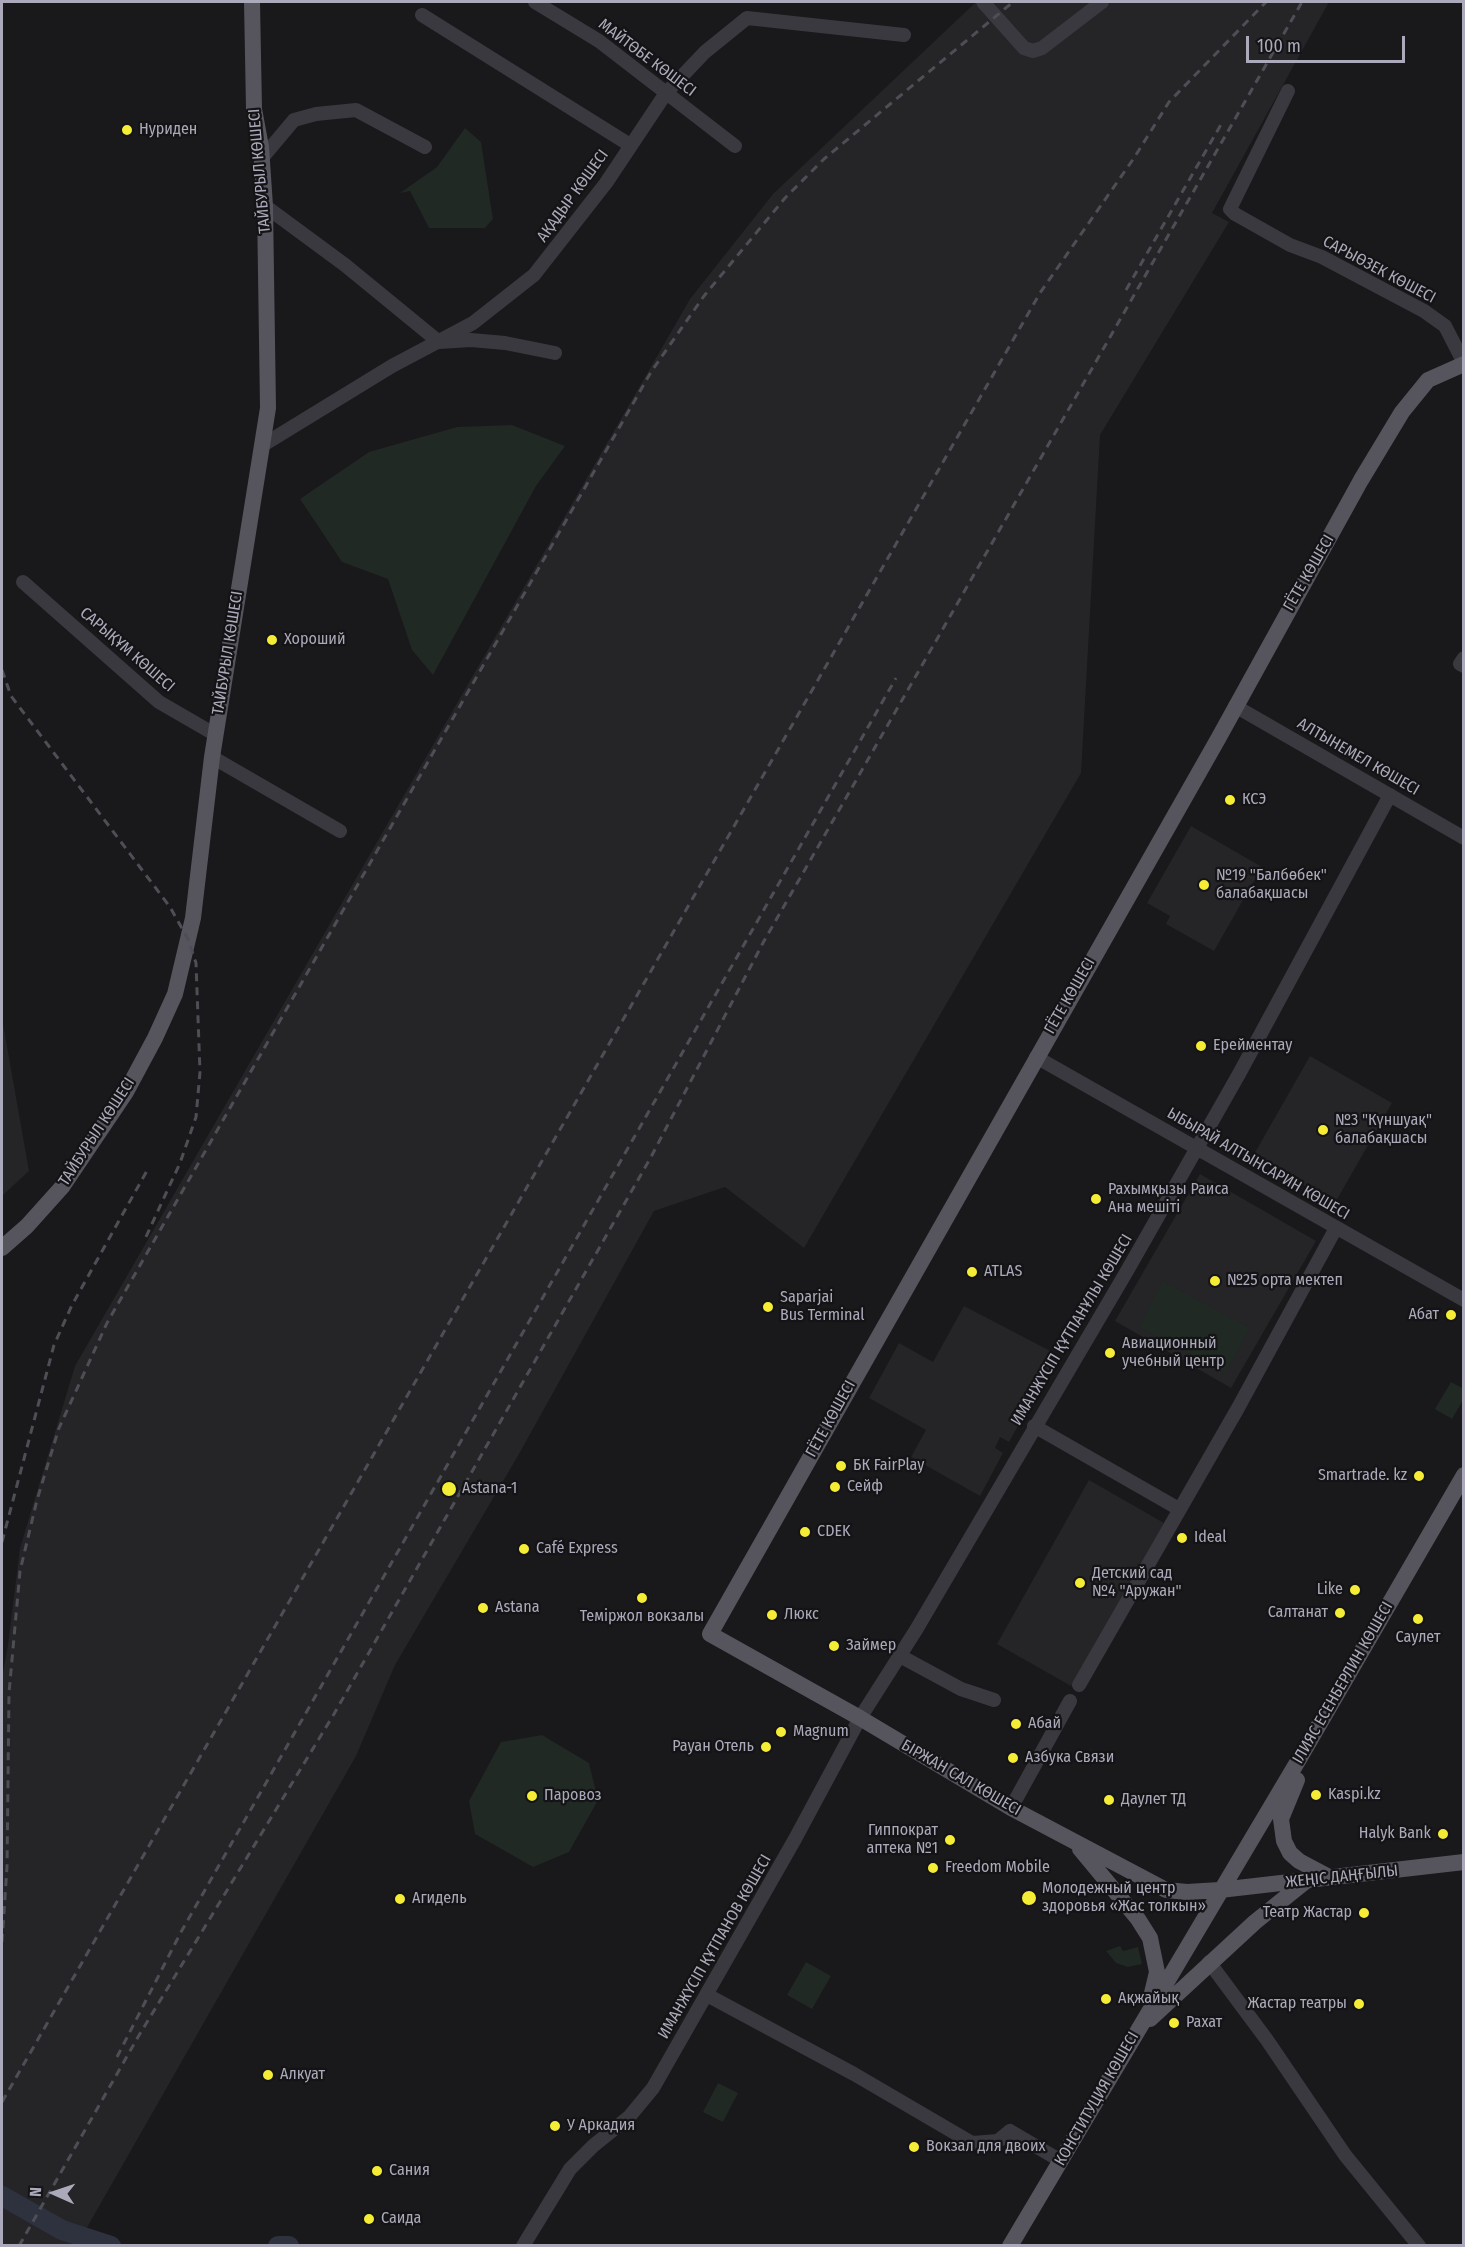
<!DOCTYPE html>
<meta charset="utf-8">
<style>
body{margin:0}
#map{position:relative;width:1465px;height:2247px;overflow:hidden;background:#19181a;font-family:"Fira Sans Condensed",sans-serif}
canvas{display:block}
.frame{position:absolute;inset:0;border:3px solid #aaaaba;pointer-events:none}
.north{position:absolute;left:24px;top:2163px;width:60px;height:60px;-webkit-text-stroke:4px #141315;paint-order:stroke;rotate:273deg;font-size:16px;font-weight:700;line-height:24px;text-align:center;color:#aaaaba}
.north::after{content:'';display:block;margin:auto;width:21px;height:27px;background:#aaaaba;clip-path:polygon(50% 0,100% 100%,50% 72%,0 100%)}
.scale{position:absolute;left:1246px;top:36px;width:159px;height:27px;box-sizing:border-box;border:3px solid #aaaaba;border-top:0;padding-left:8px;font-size:18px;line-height:21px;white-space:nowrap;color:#aaaaba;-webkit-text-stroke:4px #141315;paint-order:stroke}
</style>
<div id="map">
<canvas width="1465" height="2247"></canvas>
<div class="frame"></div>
<div class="north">N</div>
<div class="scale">100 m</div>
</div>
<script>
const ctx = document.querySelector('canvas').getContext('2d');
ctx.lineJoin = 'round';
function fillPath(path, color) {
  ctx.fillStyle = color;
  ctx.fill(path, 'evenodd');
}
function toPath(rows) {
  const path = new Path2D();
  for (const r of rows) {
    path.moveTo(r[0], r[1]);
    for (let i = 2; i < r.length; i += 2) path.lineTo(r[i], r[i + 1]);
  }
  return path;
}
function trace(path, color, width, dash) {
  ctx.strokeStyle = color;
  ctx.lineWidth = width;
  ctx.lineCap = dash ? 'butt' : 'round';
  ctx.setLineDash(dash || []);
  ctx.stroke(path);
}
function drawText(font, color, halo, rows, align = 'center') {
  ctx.font = font + ' "Fira Sans Condensed",sans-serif';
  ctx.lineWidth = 4.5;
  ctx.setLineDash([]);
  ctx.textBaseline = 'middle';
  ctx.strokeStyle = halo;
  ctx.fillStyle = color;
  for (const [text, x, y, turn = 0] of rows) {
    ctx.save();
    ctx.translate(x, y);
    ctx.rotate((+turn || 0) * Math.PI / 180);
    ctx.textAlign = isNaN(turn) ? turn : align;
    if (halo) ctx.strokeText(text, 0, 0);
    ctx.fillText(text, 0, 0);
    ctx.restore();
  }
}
fillPath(toPath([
 [976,2,1329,2,1212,213,1229,222,1100,435,1081,773,804,1248,725,1187,654,1211,519,1454,395,1665,356,1756,77,2245,2,2246,2,1677,8,1645,20,1548,75,1366,690,299,773,194],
 [1191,826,1262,867,1214,951,1166,924,1170,916,1147,903],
 [2,1018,29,1171,2,1196],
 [1310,1056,1392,1103,1335,1203,1253,1156],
 [1200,1174,1316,1241,1231,1388,1115,1321],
 [964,1306,1058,1355,1009,1442,1000,1437,995,1448,1003,1453,980,1496,911,1457,926,1430,869,1398,899,1343,933,1362],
 [1089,1480,1164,1523,1071,1686,997,1644]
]), '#252427');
fillPath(toPath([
 [465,128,481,142,493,219,485,228,429,228,410,191,400,193,437,167],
 [512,425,565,446,536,486,433,675,412,650,388,579,342,562,300,499,369,452,457,427],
 [1163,1281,1250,1328,1225,1373,1139,1327],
 [1451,1382,1464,1389,1463,1400,1452,1419,1435,1409],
 [542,1735,589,1763,598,1800,569,1852,533,1867,475,1834,469,1801,501,1742],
 [1120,1946,1123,1951,1138,1947,1142,1964,1128,1967,1116,1963,1106,1951],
 [806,1962,831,1976,812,2009,787,1995],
 [718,2083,738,2093,723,2122,703,2112]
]), '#202923');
trace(toPath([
 [2,2196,62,2230,111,2246],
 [278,2246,289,2246]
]), '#2e323f', 20);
trace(toPath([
 [535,2,599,41,735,146],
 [983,2,1024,48,1033,51,1042,48,1102,2],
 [422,15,630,145],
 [1288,91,1230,209,1235,214,1290,245,1322,257,1424,311,1445,326,1464,363],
 [262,158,294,120,316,114,356,110,425,147],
 [265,206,345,265,439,342,471,340,505,343,555,353],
 [263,445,392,366,473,323,534,275,606,183,666,93,705,52,747,18,904,35],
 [23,582,159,702,216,735],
 [1464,658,1460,664,1464,666],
 [1235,706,1464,838],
 [212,757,340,831],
 [1036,1057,1464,1300],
 [1034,1426,1179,1509],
 [900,1656,961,1689,994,1700],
 [1079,1685,1238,1408,1336,1228],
 [1011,1808,1070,1701],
 [1209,1962,1267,2040,1345,2155,1419,2246],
 [707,1995,854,2074,972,2143,998,2141,1010,2131,1061,2161],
 [523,2246,570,2169,593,2146,629,2117,653,2088,795,1839,860,1718,916,1630,1127,1271,1239,1074,1390,795]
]), '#3a393f', 14);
trace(toPath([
 [1464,364,1428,380,1402,412,1361,480,1218,739,710,1634,860,1718,1011,1808,1166,1890,1187,1892,1220,1890,1464,1862],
 [2,1248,27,1226,62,1187,126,1092,155,1038,175,994,193,918,212,757,268,408,265,206,261,147,254,109,252,2],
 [1297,1780,1281,1819,1284,1841,1290,1853,1299,1861,1331,1878],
 [1080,1849,1138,1919,1150,1938,1157,1972,1152,1993],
 [1150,2019,1255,1922,1306,1881],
 [1010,2246,1298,1761,1464,1475]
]), '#56555e', 16);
trace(toPath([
 [1126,290,1223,121],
 [2,670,11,696,170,907,188,939,196,963,200,1072,196,1117,180,1163,145,1239],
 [2,1542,54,1345,72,1305,149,1167],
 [2,1942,7,1867,9,1693,20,1571,37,1500,59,1428,107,1323,651,372,704,296,785,198,824,159,1013,2],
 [117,2057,181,1932,896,678],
 [2,2102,1040,293,1134,158,1169,102,1266,2],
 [19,2246,138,2037,334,1714,651,1157,764,941,1302,2]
]), '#4e4e56', 3, [8, 6]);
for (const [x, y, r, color] of [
 [127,130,6,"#f5ed35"],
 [272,640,6,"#f5ed35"],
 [1230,800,6,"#f5ed35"],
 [1204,885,6,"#f5ed35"],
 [1201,1046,6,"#f5ed35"],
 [1323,1130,6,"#f5ed35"],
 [1096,1199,6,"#f5ed35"],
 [972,1272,6,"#f5ed35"],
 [1215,1281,6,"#f5ed35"],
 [768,1307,6,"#f5ed35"],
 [1451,1315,6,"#f5ed35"],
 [1110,1353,6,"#f5ed35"],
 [841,1466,6,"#f5ed35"],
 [1419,1476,6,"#f5ed35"],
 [835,1487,6,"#f5ed35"],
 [449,1489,8,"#f5ed35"],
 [805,1532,6,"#f5ed35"],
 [1182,1538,6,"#f5ed35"],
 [524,1549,6,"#f5ed35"],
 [1080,1583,6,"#f5ed35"],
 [1355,1590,6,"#f5ed35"],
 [642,1598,6,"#f5ed35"],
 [483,1608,6,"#f5ed35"],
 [1340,1613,6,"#f5ed35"],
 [772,1615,6,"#f5ed35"],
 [1418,1619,6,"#f5ed35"],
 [834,1646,6,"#f5ed35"],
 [1016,1724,6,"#f5ed35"],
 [781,1732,6,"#f5ed35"],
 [766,1747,6,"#f5ed35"],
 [1013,1758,6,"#f5ed35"],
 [1316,1795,6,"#f5ed35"],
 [532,1796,6,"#f5ed35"],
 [1109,1800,6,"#f5ed35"],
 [1443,1834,6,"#f5ed35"],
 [950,1840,6,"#f5ed35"],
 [933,1868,6,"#f5ed35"],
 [1029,1898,8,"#f5ed35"],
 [400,1899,6,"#f5ed35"],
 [1364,1913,6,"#f5ed35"],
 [1106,1999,6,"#f5ed35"],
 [1359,2004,6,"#f5ed35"],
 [1174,2023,6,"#f5ed35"],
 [268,2075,6,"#f5ed35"],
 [555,2126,6,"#f5ed35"],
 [914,2147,6,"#f5ed35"],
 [377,2171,6,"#f5ed35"],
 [369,2219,6,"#f5ed35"]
]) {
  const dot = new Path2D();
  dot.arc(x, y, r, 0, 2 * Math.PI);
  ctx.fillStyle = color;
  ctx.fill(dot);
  trace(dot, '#141315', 2);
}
drawText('16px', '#aaaaba', '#141315', [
 ["МАЙТӨБЕ КӨШЕСІ",647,58,37],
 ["ТАЙБУРЫЛ КӨШЕСІ",260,171,-95],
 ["АҚАДЫР КӨШЕСІ",573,196,-54],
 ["САРЫӨЗЕК КӨШЕСІ",1379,270,28],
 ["ГЁТЕ КӨШЕСІ",1309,573,-60],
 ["САРЫҚҰМ КӨШЕСІ",127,650,41],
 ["ТАЙБУРЫЛ КӨШЕСІ",228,653,-81],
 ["АЛТЫНЕМЕЛ КӨШЕСІ",1358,757,30],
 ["ГЁТЕ КӨШЕСІ",1070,996,-60],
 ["ТАЙБУРЫЛ КӨШЕСІ",97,1132,-57],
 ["ЫБЫРАЙ АЛТЫНСАРИН КӨШЕСІ",1258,1164,30],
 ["ИМАНЖҮСІП ҚҰТПАНҰЛЫ КӨШЕСІ",1072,1330,-59],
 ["ГЁТЕ КӨШЕСІ",831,1419,-61],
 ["ІЛИЯС ЕСЕНБЕРЛИН КӨШЕСІ",1343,1683,-60],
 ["БІРЖАН САЛ КӨШЕСІ",961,1778,30],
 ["ЖЕҢІС ДАҢҒЫЛЫ",1342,1877,-6],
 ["ИМАНЖҮСІП ҚҰТПАНОВ КӨШЕСІ",715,1947,-60],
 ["КОНСТИТУЦИЯ КӨШЕСІ",1097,2099,-60]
]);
drawText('16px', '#aaaaba', '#141315', [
 ["Нуриден",139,130],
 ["Хороший",284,640],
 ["КСЭ",1242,800],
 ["№19 \"Балбөбек\"",1216,876],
 ["балабақшасы",1216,894],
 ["Ерейментау",1213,1046],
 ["№3 \"Күншуақ\"",1335,1121],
 ["балабақшасы",1335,1139],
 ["Рахымқызы Раиса",1108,1190],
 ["Ана мешіті",1108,1208],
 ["ATLAS",984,1272],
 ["№25 орта мектеп",1227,1281],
 ["Saparjai",780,1298],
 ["Bus Terminal",780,1316],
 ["Абат",1439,1315,"right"],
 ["Авиационный",1122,1344],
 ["учебный центр",1122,1362],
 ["БК FairPlay",853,1466],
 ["Smartrade. kz",1407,1476,"right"],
 ["Сейф",847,1487],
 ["Astana-1",462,1489],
 ["CDEK",817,1532],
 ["Ideal",1194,1538],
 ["Café Express",536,1549],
 ["Детский сад",1092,1574],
 ["№4 \"Аружан\"",1092,1592],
 ["Like",1343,1590,"right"],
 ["Astana",495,1608],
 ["Салтанат",1328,1613,"right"],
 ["Люкс",784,1615],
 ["Теміржол вокзалы",642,1617,"center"],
 ["Саулет",1418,1638,"center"],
 ["Займер",846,1646],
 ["Абай",1028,1724],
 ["Magnum",793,1732],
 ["Рауан Отель",754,1747,"right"],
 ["Азбука Связи",1025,1758],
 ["Kaspi.kz",1328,1795],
 ["Паровоз",544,1796],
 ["Даулет ТД",1121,1800],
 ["Гиппократ",938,1831,"right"],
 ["аптека №1",938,1849,"right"],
 ["Halyk Bank",1431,1834,"right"],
 ["Freedom Mobile",945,1868],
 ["Молодежный центр",1042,1889],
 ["здоровья «Жас толкын»",1042,1907],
 ["Агидель",412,1899],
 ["Театр Жастар",1352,1913,"right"],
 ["Ақжайық",1118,1999],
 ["Жастар театры",1347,2004,"right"],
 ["Рахат",1186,2023],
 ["Алкуат",280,2075],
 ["У Аркадия",567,2126],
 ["Вокзал для двоих",926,2147],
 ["Сания",389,2171],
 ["Саида",381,2219]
], 'left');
</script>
